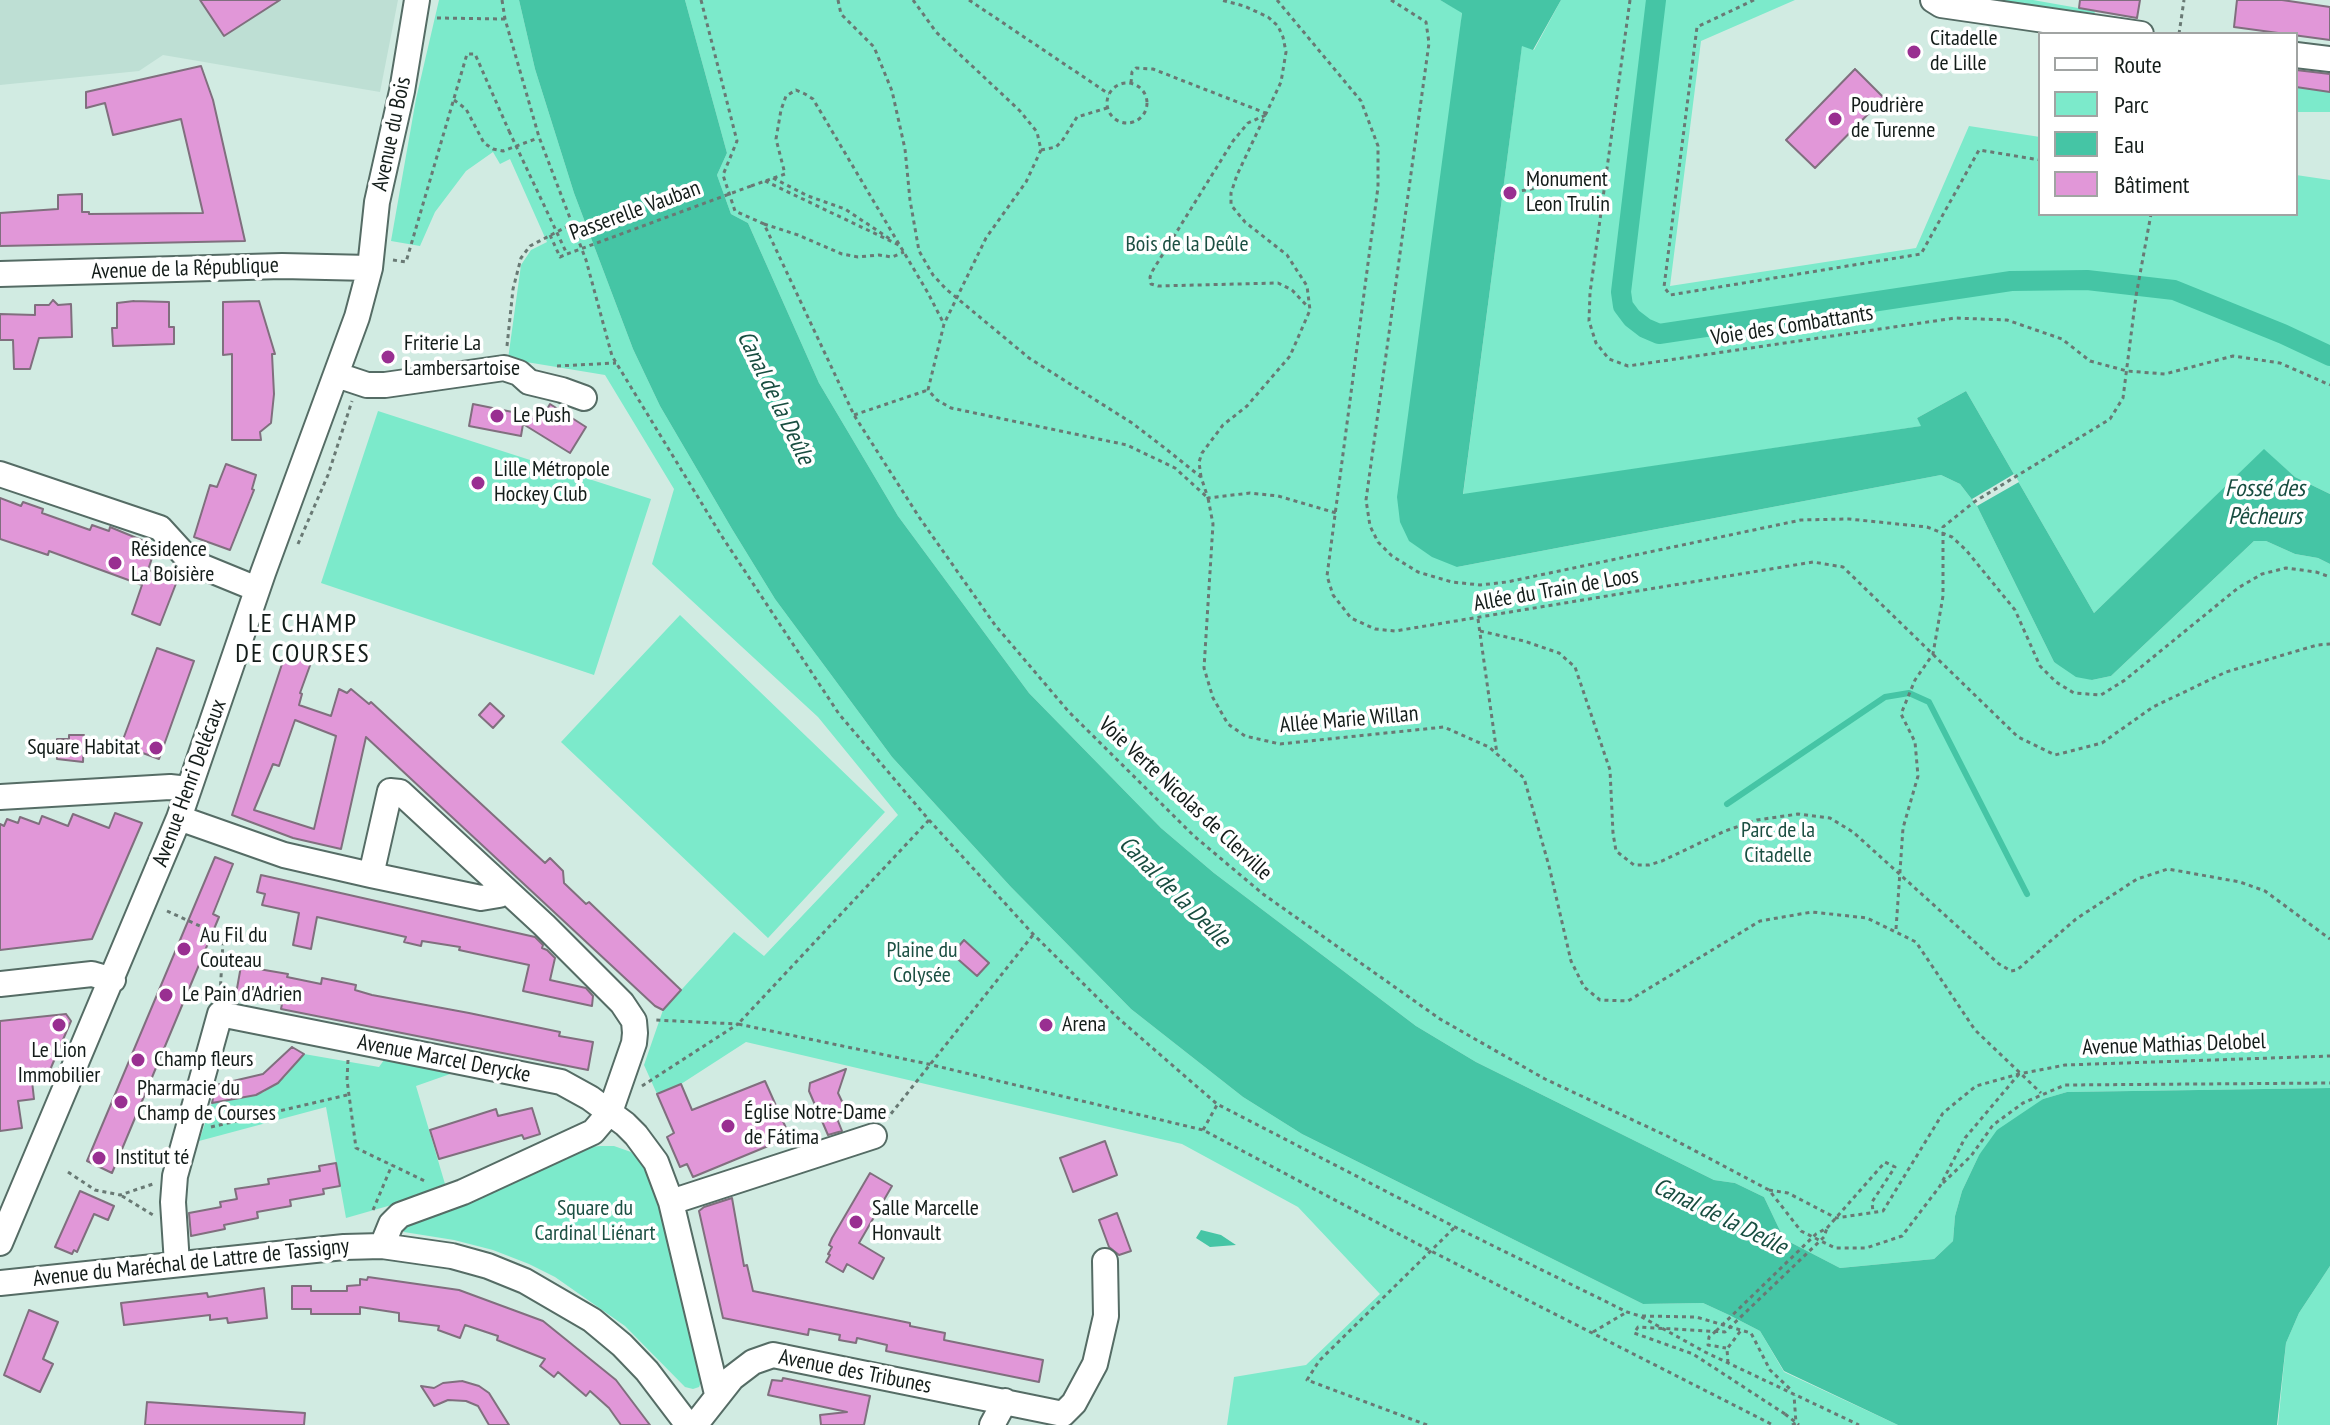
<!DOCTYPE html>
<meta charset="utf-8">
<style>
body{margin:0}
#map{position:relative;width:2330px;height:1425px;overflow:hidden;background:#d1ebe2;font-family:"PT Sans Narrow",sans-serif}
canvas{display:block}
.legend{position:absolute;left:2038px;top:32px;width:260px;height:184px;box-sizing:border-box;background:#fff;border:2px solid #a1a4a3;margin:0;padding:10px 14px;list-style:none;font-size:24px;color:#131c19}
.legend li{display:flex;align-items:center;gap:16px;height:40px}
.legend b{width:40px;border:2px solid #a1a4a3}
</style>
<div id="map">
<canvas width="2330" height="1425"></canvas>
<ul class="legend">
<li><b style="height:10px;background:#fff"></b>Route</li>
<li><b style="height:22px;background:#7ceacb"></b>Parc</li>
<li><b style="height:22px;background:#45c5a5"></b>Eau</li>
<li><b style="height:22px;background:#e197d8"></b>Bâtiment</li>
</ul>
</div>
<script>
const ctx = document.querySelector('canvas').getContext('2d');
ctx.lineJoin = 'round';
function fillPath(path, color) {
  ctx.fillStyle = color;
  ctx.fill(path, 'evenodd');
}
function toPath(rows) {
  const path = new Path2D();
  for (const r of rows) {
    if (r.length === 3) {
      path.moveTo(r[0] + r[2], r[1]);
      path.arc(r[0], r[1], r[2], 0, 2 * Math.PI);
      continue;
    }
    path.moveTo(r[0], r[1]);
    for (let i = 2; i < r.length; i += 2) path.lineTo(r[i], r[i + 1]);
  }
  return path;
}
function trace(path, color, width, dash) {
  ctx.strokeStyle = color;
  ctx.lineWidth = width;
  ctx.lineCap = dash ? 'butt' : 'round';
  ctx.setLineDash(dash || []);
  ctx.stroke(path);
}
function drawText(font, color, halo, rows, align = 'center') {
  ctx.font = font + ' "PT Sans Narrow",sans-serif';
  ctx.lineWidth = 7;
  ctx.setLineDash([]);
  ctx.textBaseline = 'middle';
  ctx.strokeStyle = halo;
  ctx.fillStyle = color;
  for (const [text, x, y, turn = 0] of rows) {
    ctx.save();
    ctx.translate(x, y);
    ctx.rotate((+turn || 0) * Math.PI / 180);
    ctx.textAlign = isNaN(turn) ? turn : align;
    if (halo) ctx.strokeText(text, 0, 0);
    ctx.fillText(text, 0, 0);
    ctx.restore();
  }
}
fillPath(toPath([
 [0,0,398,0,380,92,163,55,139,71,0,85]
]), '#bedfd4');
fillPath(toPath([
 [439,0,519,0,535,69,574,193,633,349,660,406,732,529,775,599,892,757,1010,886,1131,1009,1243,1097,1302,1134,1643,1304,1703,1303,1729,1315,1760,1331,1784,1372,1898,1425,1227,1425,1234,1377,1306,1365,1380,1294,1298,1207,1182,1144,746,1042,681,1084,657,1094,644,1065,663,1010,734,932,764,956,898,815,818,717,652,564,674,489,605,375,508,359,521,265,531,250,547,242,510,159,500,164,493,152,466,171,435,212,420,246,391,241,416,99],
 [685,0,1440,0,1462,12,1459,45,1457,567,1941,475,1960,484,1977,506,2054,662,2092,680,2111,676,2254,541,2266,541,2295,554,2318,558,2330,564,2330,1088,2067,1092,2043,1099,1979,1155,1962,1191,1955,1216,1953,1241,1934,1259,1840,1268,1784,1239,1764,1197,1735,1183,1714,1180,1476,1062,1416,1026,1214,873,1161,828,1029,693,898,516,819,383,748,223,731,214,717,175,727,153],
 [1561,0,1795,0,1701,41,1670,286,1916,248,1969,126,2040,137,2040,214,2296,214,2296,175,2330,180,2330,494,2295,477,2264,450,2094,613,1966,391,1917,418,1922,426,1463,495,1522,45,1534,50],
 [1995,0,2033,0,2095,11,2093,20,1999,4],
 [2296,87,2330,92,2330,112,2296,112],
 [378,411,651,499,594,675,321,583],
 [680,615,885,812,768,938,561,742],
 [389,1053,470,1067,416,1086,445,1184,395,1204,346,1218,326,1107,199,1141,212,1103,248,1097,264,1092,285,1077,304,1054,379,1067],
 [600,1146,614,1146,631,1152,653,1176,702,1379,699,1387,693,1389,685,1387,625,1326,555,1277,529,1264,493,1250,454,1240,404,1232,402,1227,591,1147],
 [2330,1266,2330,1425,2278,1425,2286,1343,2299,1313]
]), '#7ceacb');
fillPath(toPath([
 [519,0,685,0,727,153,717,175,731,214,748,223,819,383,898,516,1029,693,1161,828,1214,873,1416,1026,1476,1062,1714,1180,1735,1183,1764,1197,1784,1239,1840,1268,1934,1259,1953,1241,1955,1216,1962,1191,1979,1155,1997,1130,2043,1099,2067,1092,2330,1088,2330,1266,2299,1313,2286,1343,2277,1425,1898,1425,1784,1371,1760,1331,1729,1315,1703,1303,1643,1304,1302,1134,1243,1097,1131,1009,1010,886,892,757,775,599,732,529,660,406,633,349,574,193,535,69],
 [1440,0,1561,0,1533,50,1522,46,1463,494,1921,426,1917,418,1966,391,2094,613,2264,449,2295,477,2330,494,2330,564,2318,558,2295,554,2266,541,2254,541,2111,676,2092,680,2076,677,2054,662,1977,506,1960,484,1941,475,1457,567,1432,557,1409,541,1400,522,1397,497,1462,13],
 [1201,1230,1221,1235,1236,1245,1210,1247,1196,1238]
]), '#45c5a5');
fillPath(toPath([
 [2014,474,2019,482,1977,506,1972,499]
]), '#d1ebe2');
trace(toPath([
 [1727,804,1885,697,1909,693,1929,702,2027,894]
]), '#45c5a5', 6);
trace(toPath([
 [1656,0,1621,292,1623,306,1632,318,1645,328,1659,334,2011,281,2087,280,2174,290,2283,334,2330,356]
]), '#45c5a5', 20);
const building = toPath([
 [200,0,280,0,224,36,200,0],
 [2080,0,2140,0,2137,18,2079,8,2080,0],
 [2237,0,2282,0,2330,7,2330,40,2234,27,2237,0],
 [201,66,213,100,245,241,0,246,0,213,58,209,58,195,82,194,82,212,89,212,89,214,203,213,181,119,113,135,105,103,86,108,86,92,201,66],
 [1855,69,1884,98,1815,168,1786,140,1855,69],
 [2296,70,2330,74,2330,92,2296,87,2296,70],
 [53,300,58,305,71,304,72,337,39,338,30,369,14,369,13,340,0,340,0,314,35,315,35,305,49,305,53,300],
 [134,301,169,302,169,327,174,327,174,344,113,346,112,328,117,328,117,303,134,301],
 [259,301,275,354,272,354,274,394,271,423,260,432,261,440,232,440,232,354,223,355,223,302,259,301],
 [473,404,542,418,550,404,586,427,570,453,523,424,521,436,469,426,473,404],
 [226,464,256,475,252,489,254,490,230,550,194,537,210,485,217,487,226,464],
 [0,498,21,506,23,502,43,509,42,513,90,530,92,525,109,531,110,527,156,546,148,570,177,581,160,625,132,614,142,585,49,551,48,555,0,539,0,498],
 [157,648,194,661,159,759,121,745,157,648],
 [285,655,312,660,300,693,302,694,299,705,331,716,339,689,347,693,351,689,369,704,371,702,545,863,550,858,563,871,564,883,586,904,589,902,681,990,663,1010,655,1006,366,737,341,849,293,838,232,815,285,655],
 [295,720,336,736,314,829,254,810,273,764,279,766,295,720],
 [490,703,504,716,493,728,479,715,490,703],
 [69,735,84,735,83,762,57,759,57,739,69,739,69,735],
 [115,813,142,823,92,939,0,950,0,824,4,826,7,819,18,823,20,817,39,824,42,816,68,826,73,814,109,828,115,813],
 [215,857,233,864,213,914,219,917,112,1173,87,1161,215,857],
 [261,875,535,937,543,945,542,948,547,950,555,958,550,980,586,988,593,996,592,1006,523,991,529,965,459,950,460,947,422,941,421,946,404,942,406,937,317,917,311,949,293,945,299,913,262,905,265,894,257,892,261,875],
 [964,940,989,963,977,976,952,954,964,940],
 [241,966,288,974,287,977,321,984,322,978,356,985,355,990,372,995,469,1013,560,1032,559,1036,593,1042,588,1070,281,1009,282,1004,236,994,241,966],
 [66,1014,71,1021,50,1070,31,1072,34,1099,18,1101,22,1128,0,1131,0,1021,66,1014],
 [292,1047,304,1054,278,1083,256,1095,212,1103,216,1085,263,1074,292,1047],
 [846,1069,838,1093,847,1112,836,1116,842,1131,828,1135,809,1091,810,1083,846,1069],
 [765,1081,790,1137,693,1177,687,1164,680,1167,667,1137,674,1133,657,1094,681,1084,692,1110,765,1081],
 [532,1108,540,1134,524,1139,522,1135,439,1159,430,1130,496,1109,498,1116,532,1108],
 [1105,1141,1117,1175,1073,1192,1060,1158,1105,1141],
 [336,1163,340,1186,323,1189,324,1194,290,1200,291,1206,257,1212,258,1218,224,1225,225,1229,191,1236,189,1213,221,1207,220,1202,237,1199,235,1189,269,1184,268,1179,320,1171,319,1166,336,1163],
 [870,1173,892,1186,859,1243,884,1258,873,1279,847,1264,843,1272,826,1262,830,1255,828,1254,832,1247,829,1245,832,1238,870,1173],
 [80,1191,114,1206,108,1220,94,1214,77,1252,74,1250,72,1254,55,1247,80,1191],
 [732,1198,744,1266,747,1265,753,1291,910,1323,910,1326,945,1333,944,1340,1043,1360,1039,1382,886,1351,887,1345,857,1338,856,1343,839,1340,840,1335,809,1329,808,1335,723,1318,699,1211,704,1207,732,1198],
 [1117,1213,1131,1251,1119,1255,1109,1247,1099,1220,1117,1213],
 [368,1277,459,1290,543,1321,616,1380,650,1425,621,1425,609,1408,590,1391,586,1396,558,1372,554,1377,540,1366,545,1359,497,1340,498,1336,465,1325,460,1338,438,1330,439,1326,399,1321,399,1313,360,1307,360,1314,311,1314,311,1309,292,1309,292,1286,311,1286,311,1291,347,1291,347,1286,360,1285,360,1279,367,1280,368,1277],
 [264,1288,267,1318,228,1323,227,1318,210,1320,210,1315,124,1325,121,1303,207,1293,208,1297,264,1288],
 [29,1310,58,1322,43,1359,53,1364,40,1392,4,1375,29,1310],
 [783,1378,870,1396,864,1425,821,1425,820,1415,847,1412,768,1395,772,1380,782,1381,783,1378],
 [462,1381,479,1386,489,1393,509,1425,489,1425,478,1406,466,1401,448,1400,434,1406,421,1386,434,1388,443,1383,462,1381],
 [147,1402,305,1413,304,1425,145,1425,147,1402]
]);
fillPath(building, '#e197d8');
trace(building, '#806f7e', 2);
const minor = toPath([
 [1933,0,1941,5,2141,34],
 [2296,55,2330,59],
 [0,274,282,266,370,268],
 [337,375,367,385,385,385,504,368,519,373,529,382,562,390,584,398],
 [0,474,160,528,191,562,257,589],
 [0,797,170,787,189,789],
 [179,818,284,855,371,875,481,898,499,895,505,889],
 [371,875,390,791,400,792,544,925,622,1003,634,1021,635,1033,634,1043,610,1112,593,1132,463,1192,400,1215,391,1224,382,1246],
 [0,984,92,974,113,980],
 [671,1202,874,1136],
 [0,1243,179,818,263,573,357,317,370,268,377,202,402,91,417,0],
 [177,1264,173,1202,175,1176,220,1014,561,1082,590,1098,625,1124,636,1135,656,1162,671,1202,717,1394],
 [0,1283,344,1247,382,1246,452,1256,488,1266,525,1281,592,1320,622,1345,647,1371,688,1425],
 [695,1425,732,1378,753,1362,773,1355,1063,1414,1074,1403,1095,1364,1106,1316,1105,1261],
 [992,1425,1005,1401]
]);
trace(minor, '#556c65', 28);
trace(toPath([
 [502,0,505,19,539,137,586,260,612,356,721,535,839,714,929,820,1033,934,1118,1018,1217,1104,1455,1227,1627,1312,1640,1316,1705,1352,1859,1425],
 [701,0,737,141,723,175,735,211,764,224,854,415,919,517,995,625,1069,712,1194,836,1263,894,1440,1019,1545,1079,1667,1136,1769,1190,1801,1231,1835,1248,1866,1248,1902,1236,1940,1186,1965,1138,2019,1074],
 [838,0,841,14,874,47,892,91,905,149,910,200,919,251,933,275,946,289,1029,358,1132,423,1166,449,1201,477,1208,498,1250,493,1278,496,1336,513],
 [913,0,936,32,1020,111,1037,132,1041,150,1026,182,986,238,944,324,928,390,937,400,951,408,1127,445,1175,468,1208,498,1213,524,1204,668,1213,698,1228,724,1245,736,1280,744,1444,727,1489,747,1524,778,1549,866,1571,961,1584,987,1600,1000,1628,1001,1760,921,1812,912,1867,918,1916,942,1975,1030,2041,1093],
 [969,0,1109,94],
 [1277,0,1361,101,1378,146,1378,187,1327,576,1333,595,1351,618,1375,629,1395,631,1813,562,1843,567,2018,737,2055,755,2102,743,2153,707,2226,672,2317,645,2330,644],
 [1391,0,1426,22,1429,43,1366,500,1370,526,1378,542,1392,556,1418,572,1452,582,1480,585,1507,582,1801,520,1849,519,1927,527,1952,537,1966,550,2015,610,2040,666,2056,682,2074,693,2101,695,2125,680,2238,588,2262,574,2286,568,2316,572,2330,577],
 [1630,0,1590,293,1589,321,1596,343,1609,359,1628,366,1955,318,2007,320,2062,339,2090,361,2127,371,2165,374,2233,356,2280,363,2330,385],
 [1754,0,1697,27,1664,287,1670,295,1921,254,1979,150,2040,160],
 [437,18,505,19],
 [2179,34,2184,0],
 [1127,103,20],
 [1131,83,1132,72,1136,68,1153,69,1268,114,1248,123,1233,141,1153,270,1150,277,1151,284,1158,286,1278,283,1292,290,1308,307],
 [454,100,466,109,484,143,493,149,503,151,538,138],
 [1041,150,1056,147,1062,141,1077,117,1107,108],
 [773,178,808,196,845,209,890,239],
 [765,181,899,245],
 [751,186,785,174,776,139,781,110,786,96,796,90,805,94,813,99,928,293,944,324],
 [1514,192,1607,176],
 [764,224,798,235,842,254,858,257,879,255,892,257,904,252],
 [550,235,560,257,567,254],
 [393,260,406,262,467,54,475,54,509,131],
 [507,346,513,289,521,258,530,246,572,224],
 [557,366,616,363],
 [854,415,928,390],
 [1201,477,1199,462,1202,453,1223,425,1247,406,1290,356,1310,310,1307,286,1287,255,1245,222,1231,205,1231,193,1237,175,1281,82,1286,52,1283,37,1278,26,1268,17,1244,6,1221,0],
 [298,544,328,475,352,401],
 [1478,619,1497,754],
 [1480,631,1524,641,1559,653,1575,667,1610,770,1613,833,1616,851,1634,865,1649,865,1662,861,1725,831,1757,820,1798,814,1830,818,1853,832,1999,964,2011,971,2017,970,2076,919,2137,879,2168,869,2240,882,2265,891,2330,939],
 [929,820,738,1024,928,1064,1203,1130,1431,1251,1773,1425],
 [167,911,213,932,223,942,220,995],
 [1896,929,1903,828,1918,776,1915,742,1901,714,1915,680,1933,654,1943,596,1943,527,1974,502,2110,419,2123,398,2136,296,2151,214],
 [348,1060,347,1080,356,1148,425,1181],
 [642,1086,738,1024,655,1020],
 [886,1120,1033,935],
 [211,1127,347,1095],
 [1203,1130,1217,1105],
 [68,1172,95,1190,120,1195,153,1184],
 [1943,1183,1971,1156,1993,1125,2023,1103,2065,1085,2330,1083],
 [1769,1190,1788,1193,1836,1218,1883,1211,1943,1113,1976,1086,2019,1074,2065,1065,2330,1056],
 [122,1196,153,1215],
 [373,1210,392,1165],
 [1827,1228,1885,1162,1895,1167,1872,1202,1873,1212],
 [1642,1316,1696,1317,1751,1333,1770,1370,1790,1389],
 [1716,1331,1709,1337,1708,1345,1726,1348],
 [1593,1332,1627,1312],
 [1728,1363,1727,1349,1742,1329],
 [1785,1414,1799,1425],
 [1427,1425,1307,1380,1319,1361,1454,1228],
 [1792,1425,1796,1423,1794,1395]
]), '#697974', 3, [4, 4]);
trace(minor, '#fff', 24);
trace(toPath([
 [509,131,567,254,751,186],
 [1716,1331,1816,1234,1827,1228],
 [1785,1414,1693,1354,1634,1333,1638,1327,1725,1332,1824,1237,1827,1228]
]), '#697974', 3, [4, 4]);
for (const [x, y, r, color] of [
 [1914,52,8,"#992f91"],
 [1835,119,8,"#992f91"],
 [1510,193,8,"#992f91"],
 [388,357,8,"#992f91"],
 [497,416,8,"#992f91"],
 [478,483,8,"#992f91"],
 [115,563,8,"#992f91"],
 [156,748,8,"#992f91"],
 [184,949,8,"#992f91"],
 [166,995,8,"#992f91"],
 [59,1025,8,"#992f91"],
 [1046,1025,8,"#992f91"],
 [138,1060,8,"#992f91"],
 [121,1102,8,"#992f91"],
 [728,1126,8,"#992f91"],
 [99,1158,8,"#992f91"],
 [856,1222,8,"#992f91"]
]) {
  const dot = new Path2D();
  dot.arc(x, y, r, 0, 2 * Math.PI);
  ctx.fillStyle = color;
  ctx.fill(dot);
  trace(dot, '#fff', 3);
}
drawText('22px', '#131c19', '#fff', [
 ["Citadelle",1930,39],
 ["de Lille",1930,64],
 ["Poudrière",1851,106],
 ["de Turenne",1851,131],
 ["Monument",1526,180],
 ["Leon Trulin",1526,205],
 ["Friterie La",404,344],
 ["Lambersartoise",404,369],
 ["Le Push",513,416],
 ["Lille Métropole",494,470],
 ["Hockey Club",494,495],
 ["Résidence",131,550],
 ["La Boisière",131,575],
 ["Square Habitat",140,748,"right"],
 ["Au Fil du",200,936],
 ["Couteau",200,961],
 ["Le Pain d'Adrien",182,995],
 ["Arena",1062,1025],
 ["Le Lion",59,1051,"center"],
 ["Immobilier",59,1076,"center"],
 ["Champ fleurs",154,1060],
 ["Pharmacie du",137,1089],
 ["Champ de Courses",137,1114],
 ["Église Notre-Dame",744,1113],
 ["de Fátima",744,1138],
 ["Institut té",115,1158],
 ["Salle Marcelle",872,1209],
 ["Honvault",872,1234]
], 'left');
drawText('22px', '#131c19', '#fff', [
 ["Avenue du Bois",392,134,-78],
 ["Passerelle Vauban",635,211,-20],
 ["Avenue de la République",185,269,-2],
 ["Voie des Combattants",1792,326,-9],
 ["Allée du Train de Loos",1556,590,-10],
 ["Allée Marie Willan",1349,720,-5],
 ["Avenue Henri Delécaux",190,783,-70],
 ["Voie Verte Nicolas de Clerville",1185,799,43],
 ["Avenue Mathias Delobel",2174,1045,-2],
 ["Avenue Marcel Derycke",444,1059,11],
 ["Avenue du Maréchal de Lattre de Tassigny",191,1263,-6],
 ["Avenue des Tribunes",855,1372,11]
]);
drawText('22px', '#1b4f42', '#fff', [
 ["Bois de la Deûle",1187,245],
 ["Parc de la",1778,831],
 ["Citadelle",1778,856],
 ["Plaine du",922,951],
 ["Colysée",922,976],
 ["Square du",595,1209],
 ["Cardinal Liénart",595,1234]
]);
drawText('italic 24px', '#184d40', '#fff', [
 ["Canal de la Deûle",775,398,64],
 ["Fossé des",2265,489],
 ["Pêcheurs",2265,517],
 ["Canal de la Deûle",1174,892,45],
 ["Canal de la Deûle",1720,1217,26]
]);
ctx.letterSpacing = '2px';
drawText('26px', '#131c19', '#fff', [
 ["LE CHAMP",303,625],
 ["DE COURSES",303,655]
]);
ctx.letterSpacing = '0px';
</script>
